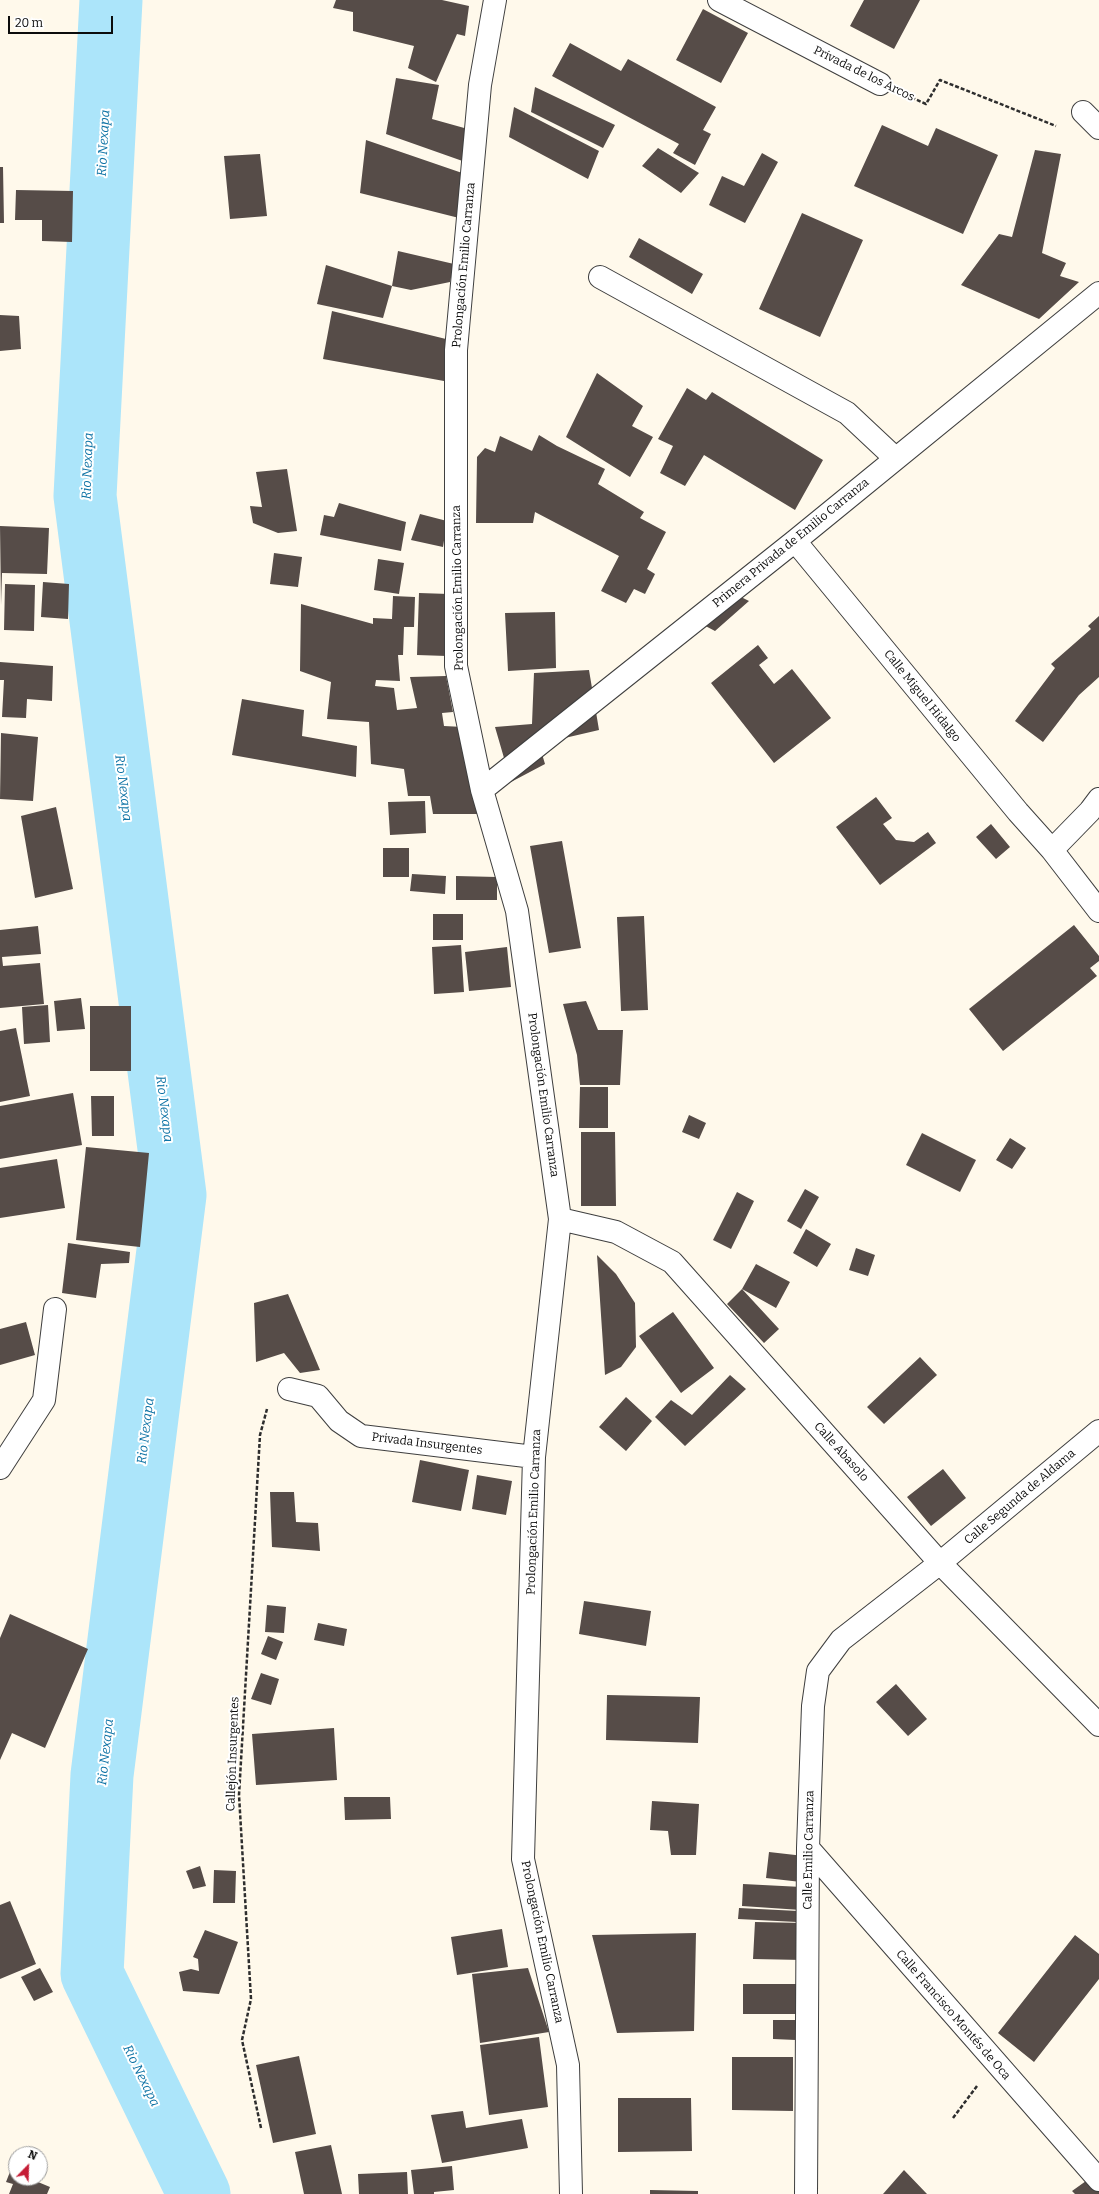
<!DOCTYPE html>
<meta charset="utf-8">
<style>
body{margin:0}
#map{position:relative;width:1099px;height:2194px;overflow:hidden;background:#fff9eb;font-family:Bitter,serif}
canvas{display:block}
.north{position:absolute;left:8px;top:2146px;width:40px;height:40px;box-sizing:border-box;background:#fff;border:1px solid #9e9e9e;border-radius:50%;rotate:23deg;font-size:11px;font-weight:700;line-height:16px;text-align:center;color:#0c0c0c}
.north::after{content:'';display:block;margin:auto;width:14px;height:18px;background:#c51c35;clip-path:polygon(50% 0,100% 100%,50% 72%,0 100%)}
.scale{position:absolute;left:8px;top:16px;width:105px;height:18px;box-sizing:border-box;border:2px solid #0c0c0c;border-top:0;padding-left:5px;font-size:12px;line-height:14px;white-space:nowrap;color:#0c0c0c;-webkit-text-stroke:3px #fff;paint-order:stroke}
</style>
<div id="map">
<canvas width="1099" height="2194"></canvas>
<div class="north">N</div>
<div class="scale">20 m</div>
</div>
<script>
const ctx = document.querySelector('canvas').getContext('2d');
ctx.lineJoin = 'round';
function toPath(rows) {
  const path = new Path2D();
  for (const r of rows) {
    path.moveTo(r[0], r[1]);
    for (let i = 2; i < r.length; i += 2) path.lineTo(r[i], r[i + 1]);
  }
  return path;
}
function trace(path, color, width, dash) {
  ctx.strokeStyle = color;
  ctx.lineWidth = width;
  ctx.lineCap = dash ? 'butt' : 'round';
  ctx.setLineDash(dash || []);
  ctx.stroke(path);
}
function fillPath(path, color) {
  ctx.fillStyle = color;
  ctx.fill(path, 'evenodd');
}
function drawText(font, color, halo, rows, align = 'center') {
  ctx.font = font + ' Bitter,serif';
  ctx.lineWidth = 4;
  ctx.setLineDash([]);
  ctx.textBaseline = 'middle';
  ctx.strokeStyle = halo;
  ctx.fillStyle = color;
  for (const [text, x, y, turn = 0] of rows) {
    ctx.save();
    ctx.translate(x, y);
    ctx.rotate((+turn || 0) * Math.PI / 180);
    ctx.textAlign = isNaN(turn) ? turn : align;
    if (halo) ctx.strokeText(text, 0, 0);
    ctx.fillText(text, 0, 0);
    ctx.restore();
  }
}
trace(toPath([
 [111,0,85,496,175,1195,102,1775,92,1974,199,2194]
]), '#ace5fa', 63);
fillPath(toPath([
 [336,0,442,0,469,6,465,36,457,34,436,82,408,68,414,46,353,31,353,12,333,8],
 [864,0,920,0,894,49,850,26],
 [703,9,748,33,721,83,676,60],
 [570,43,621,71,628,59,716,107,703,130,711,134,695,165,673,153,679,144,552,76],
 [396,78,439,85,432,119,475,131,471,164,386,134],
 [535,87,615,125,603,148,531,112],
 [514,107,599,151,588,179,509,137],
 [882,125,928,146,936,128,998,155,963,234,854,186],
 [366,140,468,175,463,219,360,193],
 [658,148,699,173,681,193,642,166],
 [1035,150,1061,154,1042,253,1066,263,1060,276,1079,282,1039,319,961,285,999,234,1012,237],
 [762,153,778,162,745,223,709,205,722,176,744,186],
 [260,154,267,216,230,219,224,156],
 [0,167,3,167,4,223,0,223],
 [16,190,73,191,72,242,42,241,42,220,15,220],
 [802,213,863,240,820,337,759,309],
 [639,238,703,274,692,294,629,257],
 [398,251,454,264,450,282,411,290,392,286,383,318,317,304,326,265,392,286],
 [332,311,450,340,444,381,323,359],
 [0,315,19,316,21,349,0,351],
 [597,373,643,406,632,426,653,437,630,477,566,437],
 [687,388,706,400,712,392,823,460,795,510,704,455,685,486,660,473,673,446,658,439],
 [539,435,557,446,605,469,598,484,644,512,640,518,666,532,647,569,655,574,645,594,634,589,626,603,601,591,619,556,535,512,533,523,476,523,477,457,485,448,495,452,500,436,532,451],
 [287,469,297,531,278,533,253,523,250,506,262,507,256,472],
 [339,503,406,522,401,551,320,535,324,515,334,517],
 [420,514,447,521,443,547,411,540],
 [0,526,49,528,47,574,2,573,1,605],
 [274,553,302,557,298,587,270,584],
 [378,559,404,563,399,594,374,590],
 [43,582,69,584,68,619,41,617],
 [5,584,35,585,34,631,4,630],
 [729,591,749,601,715,631,696,621],
 [419,593,449,594,447,656,417,655],
 [393,596,415,597,414,627,404,627,403,655,398,655,400,681,376,680,375,686,394,688,397,710,417,708,410,677,446,676,453,712,442,713,444,726,463,727,486,814,433,814,430,796,408,796,404,769,371,764,369,722,327,719,331,682,300,671,301,604,373,624,373,618,392,619],
 [555,612,556,668,508,671,505,613],
 [1099,616,1099,677,1079,695,1043,742,1015,721,1055,668,1051,664,1091,629,1088,626],
 [758,645,768,658,759,665,774,684,792,669,831,718,774,763,711,683],
 [0,662,53,666,52,701,27,699,26,718,2,717,4,680,0,680],
 [589,670,599,730,539,744,545,764,511,782,495,727,532,724,534,673],
 [242,699,304,710,302,736,357,746,356,777,232,755],
 [1,733,38,737,33,801,0,799],
 [876,797,892,818,883,824,896,840,914,842,928,832,936,843,880,885,836,827],
 [425,801,426,833,390,835,388,802],
 [56,807,73,889,35,898,21,816],
 [991,824,1010,847,996,859,976,837],
 [562,841,581,948,549,953,530,846],
 [383,848,409,848,409,877,383,877],
 [412,874,446,876,445,894,410,891],
 [456,876,497,877,497,900,456,900],
 [433,914,463,914,463,940,433,940],
 [644,916,648,1010,621,1011,617,917],
 [1074,925,1099,956,1099,961,1090,968,1097,976,1003,1051,969,1009],
 [38,926,41,954,2,957,3,966,40,963,44,1004,0,1008,0,930],
 [461,945,464,992,434,994,432,947],
 [507,947,511,987,469,991,465,952],
 [81,998,85,1029,57,1031,54,1001],
 [586,1001,598,1030,623,1030,620,1085,580,1085,577,1055,563,1004],
 [48,1005,50,1042,24,1044,22,1007],
 [90,1006,131,1006,131,1071,90,1071],
 [16,1028,30,1096,0,1102,0,1031],
 [580,1087,608,1087,608,1128,579,1128],
 [73,1093,82,1145,0,1159,0,1106],
 [91,1096,114,1096,114,1136,92,1136],
 [689,1115,706,1123,699,1139,682,1132],
 [581,1132,615,1132,616,1206,581,1206],
 [922,1133,976,1160,960,1192,906,1165],
 [1010,1138,1026,1148,1012,1169,996,1160],
 [86,1147,149,1153,140,1247,76,1240],
 [57,1159,65,1208,0,1218,0,1168],
 [805,1189,819,1197,801,1229,787,1221],
 [737,1192,754,1201,731,1249,713,1240],
 [806,1229,831,1244,817,1267,793,1253],
 [68,1243,130,1252,129,1263,101,1264,96,1298,62,1293],
 [856,1248,875,1255,868,1276,849,1270],
 [597,1255,616,1274,635,1303,636,1347,621,1367,605,1375],
 [756,1264,790,1282,776,1308,742,1289],
 [742,1289,779,1329,764,1343,727,1304],
 [288,1294,320,1370,300,1373,284,1353,256,1362,254,1303],
 [673,1312,714,1368,681,1393,639,1336],
 [26,1322,35,1355,0,1365,0,1329],
 [920,1357,937,1375,884,1424,867,1407],
 [730,1375,746,1389,685,1446,655,1417,671,1400,692,1415],
 [626,1397,652,1421,626,1451,599,1427],
 [420,1460,469,1470,461,1511,412,1502],
 [943,1469,966,1498,931,1526,907,1497],
 [477,1475,512,1481,506,1515,472,1509],
 [270,1492,294,1492,296,1522,318,1523,320,1551,272,1547],
 [584,1601,651,1611,646,1646,579,1634],
 [267,1605,286,1607,284,1633,265,1632],
 [10,1614,88,1649,45,1748,12,1733,0,1760,0,1638],
 [318,1623,347,1629,344,1646,314,1640],
 [268,1636,283,1642,276,1660,261,1654],
 [261,1673,279,1679,271,1705,251,1699],
 [896,1684,927,1719,908,1736,876,1702],
 [607,1695,700,1697,698,1743,606,1740],
 [334,1728,337,1780,256,1785,252,1734],
 [344,1797,390,1797,391,1819,345,1820],
 [652,1801,699,1804,696,1855,671,1855,668,1831,650,1830],
 [769,1852,804,1856,801,1882,766,1878],
 [200,1866,206,1886,193,1889,186,1871],
 [214,1870,236,1871,235,1903,213,1903],
 [743,1884,802,1887,801,1910,742,1906],
 [10,1901,36,1964,0,1979,0,1905],
 [739,1908,798,1911,797,1922,738,1919],
 [755,1922,804,1923,803,1960,753,1959],
 [502,1929,508,1967,457,1975,451,1937],
 [205,1930,238,1942,219,1994,183,1991,179,1972,191,1969,199,1971,198,1959,193,1957],
 [696,1933,694,2031,617,2033,592,1935],
 [1075,1935,1099,1954,1099,1979,1034,2062,998,2033],
 [40,1968,53,1992,34,2001,21,1977],
 [528,1968,549,2032,480,2043,472,1974],
 [743,1984,797,1984,798,2014,743,2014],
 [773,2020,796,2020,796,2040,773,2039],
 [539,2037,548,2107,489,2115,480,2045],
 [299,2056,316,2134,273,2143,256,2065],
 [732,2057,793,2057,793,2111,732,2110],
 [618,2098,691,2098,692,2151,618,2152],
 [463,2111,466,2128,522,2119,528,2148,442,2163,431,2115],
 [331,2145,342,2194,304,2194,295,2152],
 [15,2159,16,2178,40,2178,38,2182,50,2187,47,2194,9,2194,13,2184,6,2182],
 [452,2166,454,2190,434,2192,434,2194,414,2194,411,2170],
 [904,2170,927,2194,883,2194],
 [407,2172,408,2194,359,2194,358,2174],
 [1093,2176,1099,2183,1099,2194,1075,2194,1072,2191],
 [650,2190,698,2191,698,2194,650,2194]
]), '#564c48');
const street = toPath([
 [495,0,480,85,456,350,456,666,482,790,517,911,560,1219,534,1457,523,1859,568,2065,571,2194],
 [719,0,880,84],
 [1083,112,1099,128],
 [600,277,847,413,895,458],
 [795,541,1018,812,1052,850,1099,911],
 [482,790,795,541,1099,293],
 [1052,850,1090,811,1099,799],
 [560,1219,616,1232,672,1262,940,1563,1099,1725],
 [289,1389,318,1396,339,1421,361,1436,534,1457],
 [0,1468,44,1400,55,1309],
 [808,1848,1099,2180],
 [806,2194,808,1848,813,1706,818,1671,841,1640,940,1563,1099,1431]
]);
trace(street, '#3f3f3f', 24);
trace(toPath([
 [906,95,926,104,940,80,1056,126],
 [953,2118,977,2086],
 [261,2128,242,2040,251,1999,239,1795,260,1435,267,1409]
]), '#2e2e2e', 2.5, [4, 2]);
trace(street, '#fff', 22);
drawText('12px', '#0c0c0c', '#fff', [
 ["Privada de los Arcos",864,74,26],
 ["Prolongación Emilio Carranza",464,265,-85],
 ["Primera Privada de Emilio Carranza",791,543,-39],
 ["Prolongación Emilio Carranza",458,588,-91],
 ["Calle Miguel Hidalgo",922,696,51],
 ["Prolongación Emilio Carranza",543,1095,82],
 ["Privada Insurgentes",427,1444,7],
 ["Calle Abasolo",841,1452,48],
 ["Calle Segunda de Aldama",1020,1497,-40],
 ["Prolongación Emilio Carranza",534,1512,-88],
 ["Callejón Insurgentes",233,1754,-88],
 ["Calle Emilio Carranza",809,1850,-89],
 ["Prolongación Emilio Carranza",542,1942,78],
 ["Calle Francisco Montés de Oca",953,2015,49]
]);
drawText('italic 13px', '#0e73a5', '#fff', [
 ["Rio Nexapa",104,143,-87],
 ["Rio Nexapa",88,466,-88],
 ["Rio Nexapa",123,788,83],
 ["Rio Nexapa",164,1109,83],
 ["Rio Nexapa",146,1431,-83],
 ["Rio Nexapa",106,1752,-84],
 ["Rio Nexapa",141,2076,64]
]);
</script>
